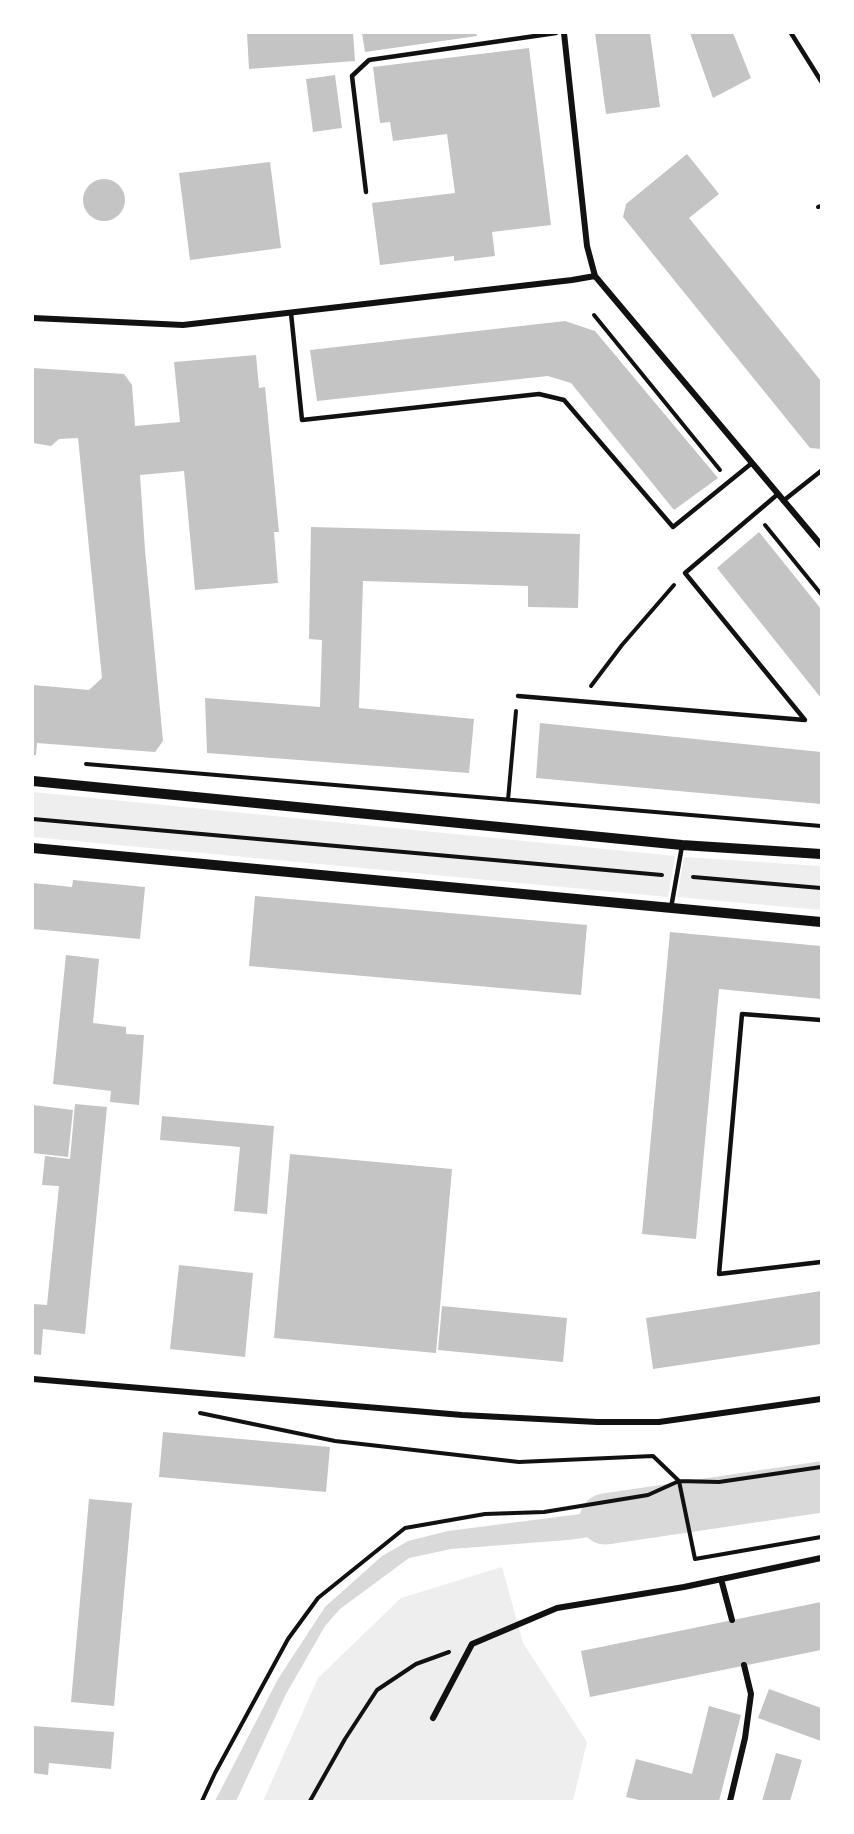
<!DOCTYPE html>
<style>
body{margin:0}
#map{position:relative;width:854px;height:1834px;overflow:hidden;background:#fff;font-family:"Fira Sans",sans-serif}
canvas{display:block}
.frame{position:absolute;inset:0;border:34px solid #fff;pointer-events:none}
</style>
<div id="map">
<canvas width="854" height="1834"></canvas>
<div class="frame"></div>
</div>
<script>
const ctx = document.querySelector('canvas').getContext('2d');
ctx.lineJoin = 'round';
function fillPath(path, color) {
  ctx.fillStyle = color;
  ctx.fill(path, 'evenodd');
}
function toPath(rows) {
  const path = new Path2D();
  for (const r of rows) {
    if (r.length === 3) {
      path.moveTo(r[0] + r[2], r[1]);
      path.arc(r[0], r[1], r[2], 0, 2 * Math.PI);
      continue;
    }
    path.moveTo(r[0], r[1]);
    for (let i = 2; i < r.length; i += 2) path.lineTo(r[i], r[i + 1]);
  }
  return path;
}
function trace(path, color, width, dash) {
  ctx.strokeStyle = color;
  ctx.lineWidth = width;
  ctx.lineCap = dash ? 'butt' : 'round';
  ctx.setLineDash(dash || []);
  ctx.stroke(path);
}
fillPath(toPath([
 [33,792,675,856,668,897,33,837],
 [684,857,821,866,821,910,677,897],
 [502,1567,523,1643,587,1742,573,1801,263,1801,318,1678,401,1598]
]), '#eee');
fillPath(toPath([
 [821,1475,821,1512,802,1514,752,1513,696,1521,690,1494],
 [674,1502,679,1525,568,1540,451,1549,409,1558,340,1609,325,1626,286,1694,236,1801,215,1801,278,1679,325,1607,382,1556,408,1541,448,1531]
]), '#d9d9d9');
trace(toPath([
 [605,1519,821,1487]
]), '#d9d9d9', 51);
fillPath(toPath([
 [247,33,353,33,355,61,249,69],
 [362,33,476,33,477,36,365,52],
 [595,33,650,33,660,107,606,114],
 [690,33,733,33,751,78,713,98],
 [529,48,551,225,492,232,495,256,454,261,454,256,380,265,372,203,455,193,447,134,393,141,390,122,380,123,373,67],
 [335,75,342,128,313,132,306,79],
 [687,154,719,194,689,218,821,381,821,449,810,448,623,217,626,204],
 [270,162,281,248,190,260,179,173],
 [104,200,21],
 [565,321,595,331,718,478,674,510,571,383,548,376,317,401,310,350],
 [256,355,259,388,265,387,279,532,274,532,278,583,195,590,184,471,140,475,145,550,163,741,155,752,37,743,36,755,33,755,33,685,89,690,102,678,78,438,59,439,51,446,33,443,33,368,124,374,132,385,135,426,180,422,174,362],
 [311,527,580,534,578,608,528,607,528,586,363,581,359,708,474,719,469,773,207,753,205,698,320,707,322,640,309,639],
 [759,532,821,609,821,698,717,568],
 [540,723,821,752,821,804,536,778],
 [73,880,145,887,140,939,33,929,33,883,72,887],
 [255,896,587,925,581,995,249,966],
 [670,932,821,946,821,999,719,989,696,1239,642,1234],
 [66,955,99,959,93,1023,126,1027,126,1034,144,1035,139,1105,110,1102,111,1091,53,1084],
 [75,1104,107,1107,85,1334,43,1329,41,1355,33,1354,33,1304,47,1305,59,1186,42,1185,45,1156,70,1159],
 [33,1105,73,1110,68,1157,33,1153],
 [162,1116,274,1126,267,1214,234,1211,240,1147,160,1140],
 [290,1154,452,1169,436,1353,274,1338],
 [179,1265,253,1273,245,1357,170,1349],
 [821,1291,821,1344,653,1369,646,1318],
 [442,1306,567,1318,563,1362,438,1350],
 [163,1432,330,1447,326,1492,159,1477],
 [89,1499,132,1503,114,1706,71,1702],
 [821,1602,821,1650,590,1697,581,1651],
 [769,1689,821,1708,821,1741,758,1718],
 [709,1706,741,1715,719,1801,643,1801,626,1797,636,1759,692,1774],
 [33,1726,114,1732,111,1769,49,1763,48,1775,33,1773],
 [776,1753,802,1760,790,1801,762,1801]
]), '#c4c4c4');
trace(toPath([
 [818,207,821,206],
 [594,315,720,470],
 [765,525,821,594],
 [591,686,622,645,674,585],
 [86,764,821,826],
 [508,800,516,711],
 [33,819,662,875],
 [693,877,821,888],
 [200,1413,335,1441,519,1462,653,1456,679,1481,695,1559,821,1537],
 [202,1801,215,1773,288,1639,318,1598,405,1528,485,1514,544,1512,648,1495,679,1481,719,1482,821,1467],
 [310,1801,345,1739,377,1690,416,1664,449,1652]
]), '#111', 4);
trace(toPath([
 [791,33,821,81],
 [366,192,352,76,369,60,556,33],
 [291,313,302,420,539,394,564,400,673,527,752,463],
 [783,501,821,471],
 [518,696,805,720,685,573,778,494],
 [671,908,682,846],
 [821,1020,742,1014,719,1274,821,1262]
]), '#111', 4.5);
trace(toPath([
 [564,33,587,246,595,276,821,545],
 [33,318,183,325,572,280,595,276],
 [33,1379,462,1415,597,1422,659,1422,821,1399],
 [721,1579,732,1620],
 [433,1718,472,1644,557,1608,684,1587,821,1558],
 [730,1801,745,1738,751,1694,744,1665]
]), '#111', 6);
trace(toPath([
 [33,781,682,845,821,854],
 [33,848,821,922]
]), '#111', 10);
</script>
